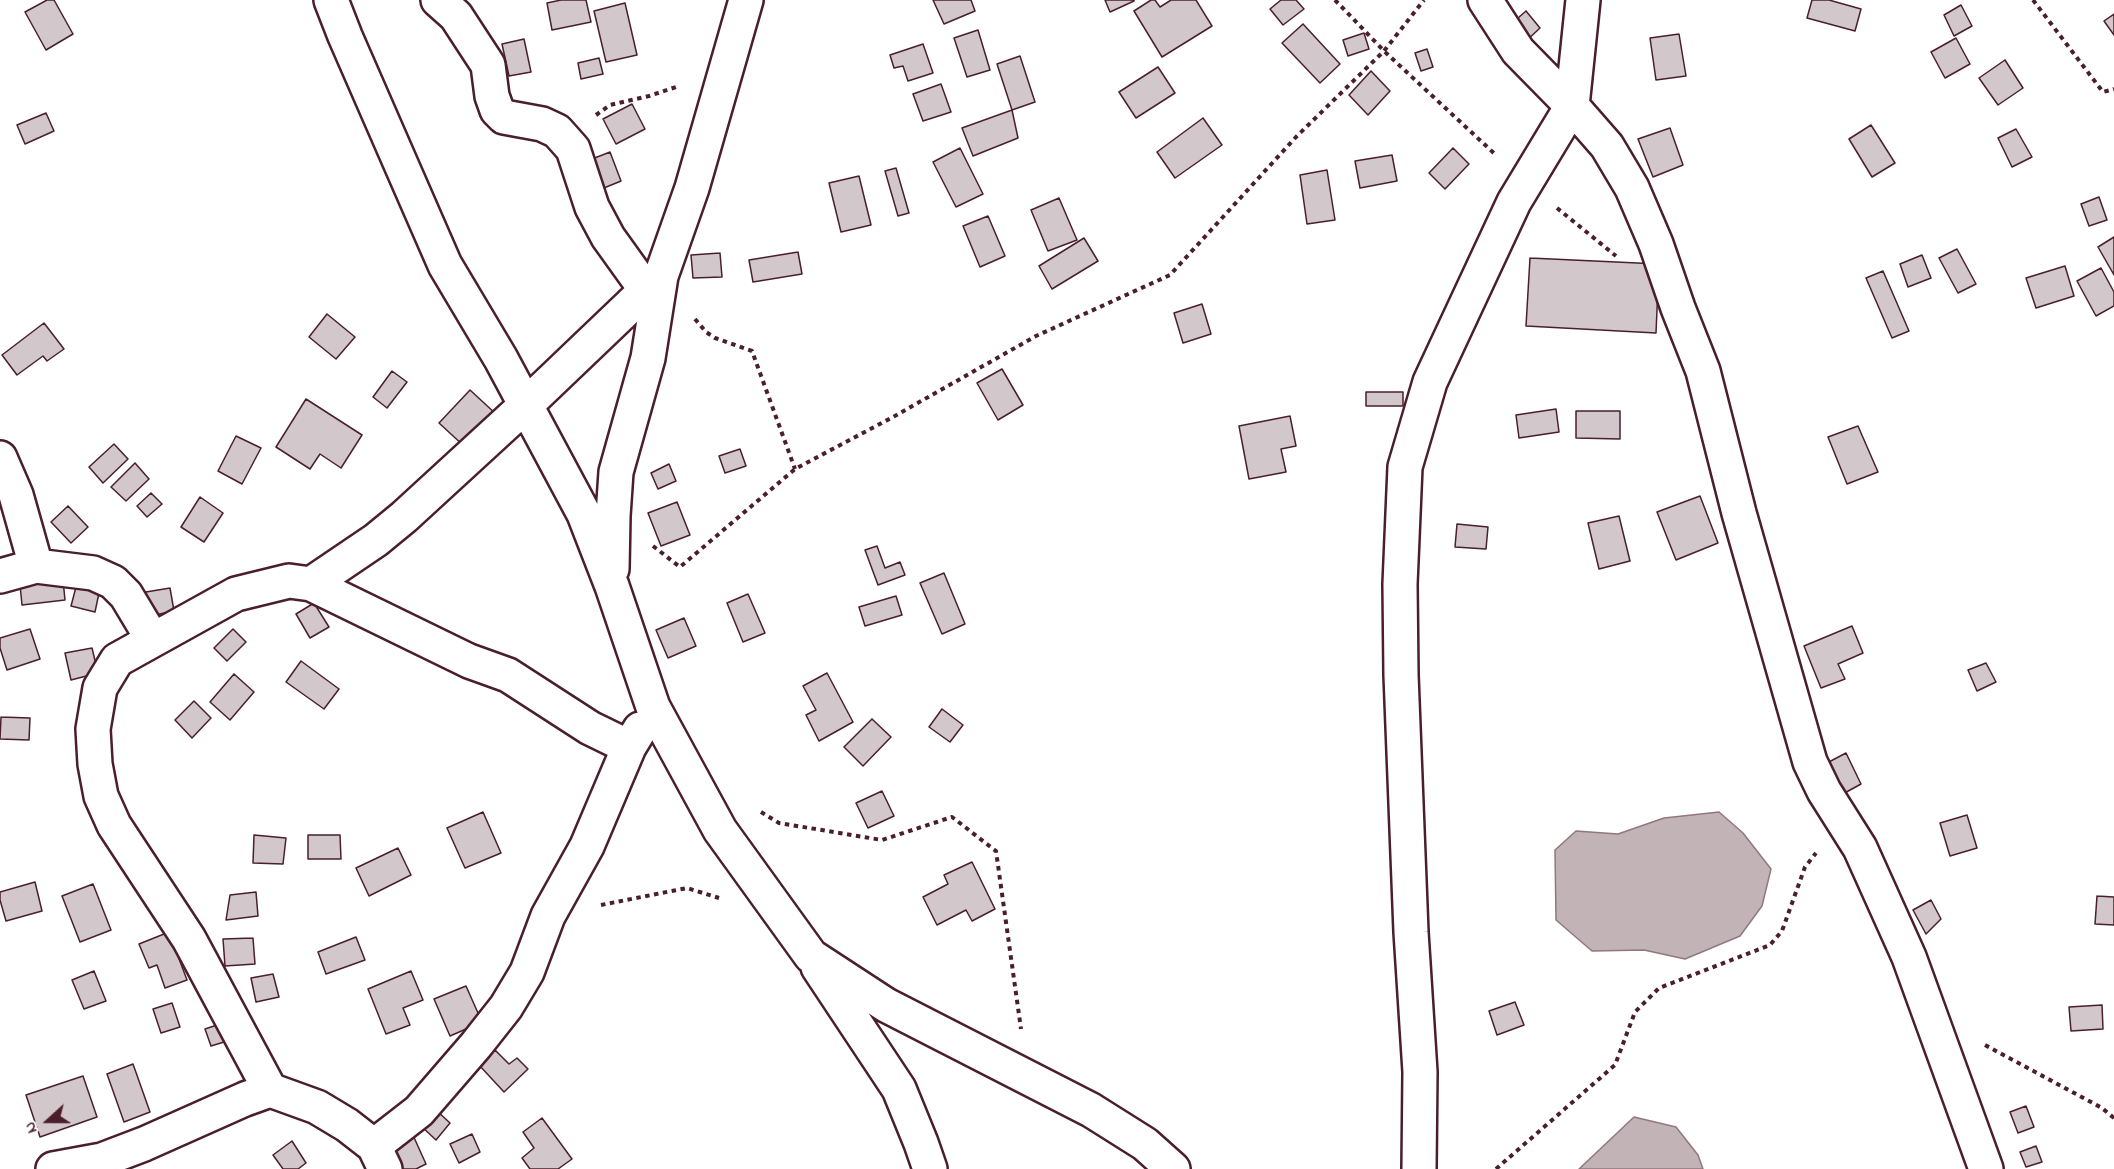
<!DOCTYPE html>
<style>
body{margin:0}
#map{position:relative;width:2114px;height:1169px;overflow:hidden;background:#fff;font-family:"Indie Flower",sans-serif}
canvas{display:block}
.north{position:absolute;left:18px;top:1091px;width:60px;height:60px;-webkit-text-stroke:4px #fff;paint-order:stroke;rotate:249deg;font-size:16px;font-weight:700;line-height:24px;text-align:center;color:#4a1f2b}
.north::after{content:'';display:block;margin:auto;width:21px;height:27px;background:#4a1f2b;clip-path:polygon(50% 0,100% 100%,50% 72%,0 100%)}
</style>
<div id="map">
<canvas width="2114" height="1169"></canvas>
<div class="north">N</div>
</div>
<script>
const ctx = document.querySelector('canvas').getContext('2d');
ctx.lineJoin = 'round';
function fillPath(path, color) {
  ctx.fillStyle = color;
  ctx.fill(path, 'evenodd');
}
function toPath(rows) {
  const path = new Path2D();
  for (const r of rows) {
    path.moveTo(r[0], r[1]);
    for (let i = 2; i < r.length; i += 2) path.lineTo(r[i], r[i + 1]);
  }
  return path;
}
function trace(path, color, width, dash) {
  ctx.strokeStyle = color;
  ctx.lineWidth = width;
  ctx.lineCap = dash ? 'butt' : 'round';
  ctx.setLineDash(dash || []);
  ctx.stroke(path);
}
const water = toPath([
 [1719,812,1743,833,1771,869,1762,906,1740,936,1685,959,1644,950,1592,951,1556,920,1555,850,1576,831,1618,834,1664,818,1719,812],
 [1634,1117,1676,1127,1698,1155,1703,1169,1579,1169,1634,1117]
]);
fillPath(water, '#c1b3b6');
trace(water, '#91787e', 1.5);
const building = toPath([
 [47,0,54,0,73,34,46,50,25,12,47,0],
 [561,0,586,0,591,22,552,30,547,3,561,0],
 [933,0,971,0,975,11,944,24,933,0],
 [1105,0,1134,0,1134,1,1110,12,1105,0],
 [1151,0,1155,0,1160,7,1171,0,1196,0,1212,26,1162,57,1134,11,1151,0],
 [1281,0,1296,0,1304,9,1283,25,1270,9,1281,0],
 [1812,0,1829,0,1861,9,1855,31,1807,18,1812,0],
 [625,3,637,55,606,62,594,11,625,3],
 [1961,5,1972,26,1954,36,1944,15,1961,5],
 [1526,11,1540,28,1525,42,1510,25,1526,11],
 [2114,14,2114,35,2104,21,2114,14],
 [1303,24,1340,64,1320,83,1282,43,1303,24],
 [978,30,990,70,967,77,954,38,978,30],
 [1364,33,1369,49,1348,56,1343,40,1364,33],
 [1679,34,1686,76,1656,80,1650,38,1679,34],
 [1956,38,1970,64,1945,78,1931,52,1956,38],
 [524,39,531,72,509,76,502,44,524,39],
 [923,44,933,73,908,81,903,66,894,68,890,55,923,44],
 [1427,49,1433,67,1421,71,1415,53,1427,49],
 [1020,56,1035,102,1012,110,997,64,1020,56],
 [599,58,603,74,581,79,578,63,599,58],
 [2005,60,2023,88,1998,105,1979,78,2005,60],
 [1158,67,1175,93,1136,118,1119,92,1158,67],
 [1371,71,1390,91,1368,115,1349,95,1371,71],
 [941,84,951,112,923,121,913,94,941,84],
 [632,104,645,129,616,144,603,119,632,104],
 [1012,110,1018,138,973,156,962,128,1012,110],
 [46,113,54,131,25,144,17,125,46,113],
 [1203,118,1222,145,1175,178,1157,152,1203,118],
 [1871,125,1895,163,1872,177,1849,139,1871,125],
 [1670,128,1683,165,1653,177,1638,139,1670,128],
 [2016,129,2032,157,2012,167,1998,138,2016,129],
 [960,148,983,194,956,207,933,162,960,148],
 [1453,148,1469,164,1445,189,1429,173,1453,148],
 [610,152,621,181,599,190,587,161,610,152],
 [1392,155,1397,181,1360,188,1355,161,1392,155],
 [896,168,909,213,898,216,885,171,896,168],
 [1327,170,1335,220,1307,224,1300,175,1327,170],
 [859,176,871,225,841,232,829,183,859,176],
 [2099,197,2107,220,2089,226,2081,204,2099,197],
 [1059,198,1077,240,1048,251,1031,210,1059,198],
 [988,216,1005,256,980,267,963,226,988,216],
 [2114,237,2114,275,2098,247,2114,237],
 [1084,238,1098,261,1052,289,1039,266,1084,238],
 [1957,249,1976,284,1958,293,1939,258,1957,249],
 [798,252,802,274,753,282,749,260,798,252],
 [720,253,722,277,693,278,691,255,720,253],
 [1922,255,1931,278,1908,287,1900,264,1922,255],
 [1530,258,1659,264,1656,333,1526,326,1530,258],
 [2065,266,2074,296,2036,308,2026,278,2065,266],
 [2101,268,2114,292,2114,306,2096,316,2077,281,2101,268],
 [1883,271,1909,331,1892,338,1866,278,1883,271],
 [1202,304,1211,334,1183,343,1174,313,1202,304],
 [327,314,355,337,336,359,309,337,327,314],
 [44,323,64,349,47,361,43,356,17,375,2,355,44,323],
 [1002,369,1023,405,998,420,977,383,1002,369],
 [392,371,407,382,387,408,373,397,392,371],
 [470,390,496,414,465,447,439,423,470,390],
 [1366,392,1403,392,1403,406,1366,406,1366,392],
 [306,399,362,435,341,468,320,454,310,469,276,447,306,399],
 [1556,409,1559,432,1519,438,1516,415,1556,409],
 [1576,411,1620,411,1620,439,1576,438,1576,411],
 [1290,416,1296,446,1281,449,1286,472,1249,479,1239,426,1290,416],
 [1858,426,1878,472,1847,484,1828,437,1858,426],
 [236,436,261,448,242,484,218,471,236,436],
 [114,444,128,459,103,483,89,467,114,444],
 [740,449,746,466,725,473,719,456,740,449],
 [135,463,149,479,126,501,111,487,135,463],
 [669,464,676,481,658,489,651,473,669,464],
 [151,493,162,504,147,517,137,506,151,493],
 [1700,496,1718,543,1676,560,1657,512,1700,496],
 [200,497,223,513,204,542,181,527,200,497],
 [677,502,690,535,661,546,648,513,677,502],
 [68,506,88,527,71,543,51,522,68,506],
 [1619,516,1630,561,1599,569,1588,523,1619,516],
 [1457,524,1488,527,1486,549,1455,547,1457,524],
 [877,546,885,568,900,562,905,575,878,585,865,550,877,546],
 [944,573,965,624,942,634,920,583,944,573],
 [63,580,65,600,22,605,20,585,63,580],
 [76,587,99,593,95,612,71,606,76,587],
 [170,588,174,611,150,616,146,592,170,588],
 [748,594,765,633,743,642,727,603,748,594],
 [896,596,902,615,865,626,859,607,896,596],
 [314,603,329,627,310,638,296,614,314,603],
 [684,618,696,646,668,658,656,630,684,618],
 [1852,626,1863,653,1838,664,1845,679,1821,688,1804,646,1852,626],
 [30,629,40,659,7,670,0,648,0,638,30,629],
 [233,629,246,642,227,661,214,648,233,629],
 [92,648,98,673,71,680,65,653,92,648],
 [301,661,339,689,324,709,286,682,301,661],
 [1986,663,1996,682,1977,691,1968,670,1986,663],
 [827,673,853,722,819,741,806,715,816,710,803,686,827,673],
 [234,674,254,692,230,720,210,702,234,674],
 [194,701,211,718,192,738,175,720,194,701],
 [942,709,963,725,950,742,929,727,942,709],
 [1,717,30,718,29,740,0,739,1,717],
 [872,719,891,737,863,766,844,747,872,719],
 [1846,753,1861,784,1841,795,1825,764,1846,753],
 [882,791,894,816,868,828,856,803,882,791],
 [483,812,501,853,465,868,447,828,483,812],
 [1967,815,1977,848,1950,856,1940,823,1967,815],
 [254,835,286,838,283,864,253,863,254,835],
 [308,835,340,835,341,859,308,859,308,835],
 [398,848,411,875,369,896,356,868,398,848],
 [972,862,995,909,972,921,966,910,937,925,923,897,948,884,944,875,972,862],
 [35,882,42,911,6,921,0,900,0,892,35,882],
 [93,884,111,930,80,942,62,896,93,884],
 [256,892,258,916,226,920,230,895,256,892],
 [2097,896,2114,897,2114,925,2095,924,2097,896],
 [1931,900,1941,919,1926,934,1913,910,1931,900],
 [169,932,187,980,165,988,157,965,149,968,139,944,169,932],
 [356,937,365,960,326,974,318,952,356,937],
 [253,938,255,964,225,966,223,939,253,938],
 [94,971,106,1001,84,1009,72,980,94,971],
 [411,971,423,1000,403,1008,410,1025,386,1034,368,989,411,971],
 [273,974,279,997,256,1002,251,978,273,974],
 [466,986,482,1022,450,1036,434,999,466,986],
 [1515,1002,1524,1025,1497,1035,1489,1011,1515,1002],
 [172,1003,180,1027,161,1033,153,1009,172,1003],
 [2102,1005,2103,1029,2071,1031,2069,1007,2102,1005],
 [232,1020,237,1038,211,1046,205,1029,232,1020],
 [495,1050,509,1064,517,1058,528,1069,504,1092,479,1065,495,1050],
 [133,1064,150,1112,124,1122,107,1074,133,1064],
 [83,1076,97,1117,40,1137,26,1095,83,1076],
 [2026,1106,2034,1127,2018,1133,2010,1112,2026,1106],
 [435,1109,450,1123,436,1140,421,1126,435,1109],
 [542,1118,572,1159,558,1169,530,1169,522,1158,534,1148,523,1132,542,1118],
 [412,1133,426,1164,416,1169,401,1169,390,1142,412,1133],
 [472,1134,480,1152,459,1163,450,1144,472,1134],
 [292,1141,306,1163,298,1169,283,1169,273,1155,292,1141],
 [2036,1146,2042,1162,2026,1167,2020,1152,2036,1146]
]);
fillPath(building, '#d2c7cb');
trace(building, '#4a1f2b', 1.5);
const minor = toPath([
 [331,0,345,36,445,265,501,359,584,514,612,586,653,707,720,830,811,956,886,1005,1091,1110,1145,1144,1173,1169],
 [438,0,456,16,488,65,492,96,497,110,504,117,542,124,557,131,573,149,592,207,608,237,646,290],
 [1485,0,1518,51,1572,106,1607,146,1632,188,1656,244,1678,308,1703,371,1739,513,1810,762,1824,791,1860,848,1909,957,1986,1169],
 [0,458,16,495,36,566],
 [612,569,613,516,616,472,648,358,661,276,692,188,746,0],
 [0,576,36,566,93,573,113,582,126,595,153,640,236,594,289,581,311,584,469,661,508,675,590,728,629,747],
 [311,584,376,540,404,517,526,405,661,276],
 [153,640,117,660,100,688,93,729,95,764,101,796,114,825,189,939,270,1090],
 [818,967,899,1089,921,1143,930,1169],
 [53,1169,102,1160,144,1144,245,1099,270,1090,317,1107,347,1125,374,1146],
 [385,1169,374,1146,419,1111,476,1045,506,1007,527,972,548,916,587,846,629,747,640,729],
 [1419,1169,1420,1072,1411,932,1401,675,1400,584,1405,467,1430,382,1514,202,1572,106,1583,0]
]);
trace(minor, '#4a1f2b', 38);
trace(toPath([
 [1335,0,1384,51,1497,156],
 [2033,0,2103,92,2114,89],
 [596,115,610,105,649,96,679,86],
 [1557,208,1616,256],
 [695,319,706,332,715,338,752,351,795,469],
 [653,546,680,567,795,469,893,417,1036,336,1170,275,1296,137,1384,51,1424,0],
 [761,812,779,823,882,840,952,817,996,851,1021,1029],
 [601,905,687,888,719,898],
 [1985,1045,2102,1108,2114,1118],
 [1496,1169,1615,1065,1635,1012,1659,988,1770,945,1782,931,1805,867,1816,853]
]), '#4a1f2b', 4, [4.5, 4.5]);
trace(minor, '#fff', 33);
</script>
